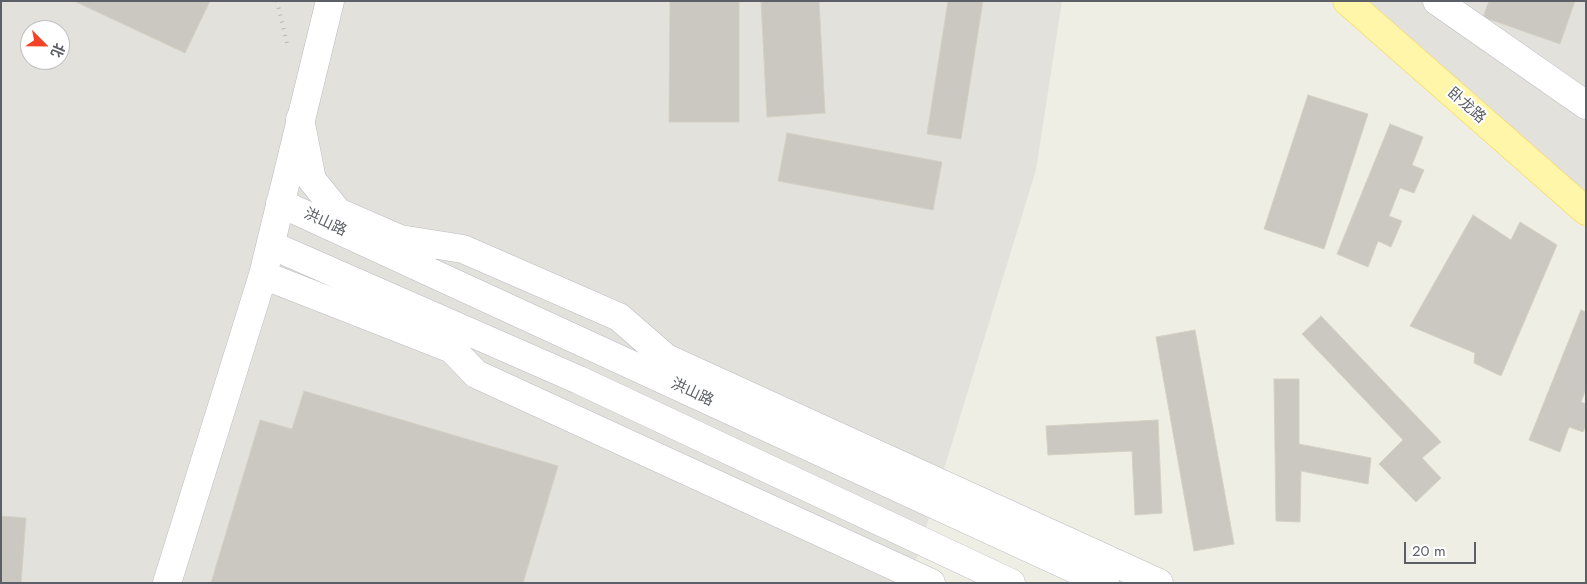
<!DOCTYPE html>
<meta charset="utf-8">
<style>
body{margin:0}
#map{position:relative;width:1587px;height:584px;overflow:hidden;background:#efeee4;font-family:Jost,"Noto Sans SC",sans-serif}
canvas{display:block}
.frame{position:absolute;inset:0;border:2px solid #5c6066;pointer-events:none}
.north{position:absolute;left:20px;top:20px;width:50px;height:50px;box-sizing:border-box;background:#fff;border:1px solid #bebfc2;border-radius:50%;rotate:113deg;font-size:14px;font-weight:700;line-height:20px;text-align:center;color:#5c6066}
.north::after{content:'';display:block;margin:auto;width:18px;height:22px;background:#f24327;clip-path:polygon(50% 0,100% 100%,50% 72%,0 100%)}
.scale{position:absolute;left:1404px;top:542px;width:72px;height:22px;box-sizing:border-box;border:2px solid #5c6066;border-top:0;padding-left:6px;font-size:15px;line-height:18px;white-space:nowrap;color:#5c6066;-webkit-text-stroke:4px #fff;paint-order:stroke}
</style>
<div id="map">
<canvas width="1587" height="584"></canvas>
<div class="frame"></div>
<div class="north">北</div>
<div class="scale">20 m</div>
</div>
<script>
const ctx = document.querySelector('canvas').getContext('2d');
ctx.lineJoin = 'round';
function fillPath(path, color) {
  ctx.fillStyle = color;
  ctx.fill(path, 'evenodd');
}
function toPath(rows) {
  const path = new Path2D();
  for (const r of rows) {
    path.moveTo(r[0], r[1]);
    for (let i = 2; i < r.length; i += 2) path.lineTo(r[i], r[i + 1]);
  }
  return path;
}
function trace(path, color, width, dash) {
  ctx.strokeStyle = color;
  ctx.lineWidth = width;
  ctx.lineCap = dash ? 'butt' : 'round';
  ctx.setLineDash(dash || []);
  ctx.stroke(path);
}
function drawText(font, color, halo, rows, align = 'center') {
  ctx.font = font + ' Jost,"Noto Sans SC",sans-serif';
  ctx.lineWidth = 4;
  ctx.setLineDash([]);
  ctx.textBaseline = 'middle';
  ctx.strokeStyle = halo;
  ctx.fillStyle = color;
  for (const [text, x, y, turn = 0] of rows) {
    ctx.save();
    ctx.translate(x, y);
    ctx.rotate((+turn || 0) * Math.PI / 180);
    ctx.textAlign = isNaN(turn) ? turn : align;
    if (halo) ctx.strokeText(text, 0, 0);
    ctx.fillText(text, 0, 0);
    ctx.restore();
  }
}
fillPath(toPath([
 [1,1,1062,1,1036,170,909,583,1,583],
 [30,30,60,30,60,60,30,60],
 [1347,1,1586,1,1586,211]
]), '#e3e1dc');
const building = toPath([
 [74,1,210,1,185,53,74,1],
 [670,1,739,1,739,122,669,122,670,1],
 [761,1,819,1,825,113,767,117,761,1],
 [948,1,983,1,961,139,927,134,948,1],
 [1489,1,1575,1,1560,44,1483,17,1489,1],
 [1308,95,1368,114,1324,249,1264,229,1308,95],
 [1390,124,1423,137,1412,165,1424,170,1414,193,1400,188,1389,216,1402,221,1391,247,1378,241,1368,267,1337,254,1390,124],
 [787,133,942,162,933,210,778,181,787,133],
 [1473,215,1511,240,1520,222,1557,245,1501,376,1474,363,1475,353,1410,326,1473,215],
 [1581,310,1586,312,1586,389,1581,402,1586,404,1586,426,1583,432,1569,427,1560,452,1529,440,1581,310],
 [1321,316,1441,442,1422,458,1441,478,1416,502,1379,464,1403,440,1302,334,1321,316],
 [1195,330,1234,544,1194,551,1156,337,1195,330],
 [1274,379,1299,379,1299,444,1371,458,1368,484,1301,471,1300,522,1276,521,1274,379],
 [304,391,558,466,523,583,211,583,260,420,292,429,304,391],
 [1158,420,1162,513,1135,515,1132,451,1048,455,1046,426,1158,420],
 [1,516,26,518,21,583,1,583,1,516]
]);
fillPath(building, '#cac8c1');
trace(building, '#d5d0c2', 1);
const minor = toPath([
 [1437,1,1586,105],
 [300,119,312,180,338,212,400,239,463,249,619,317,666,358,1159,583],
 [280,203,1105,583],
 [271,245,579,380,1011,583],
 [263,275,452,349,476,374,931,583],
 [167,583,263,275,330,1]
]);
const major = toPath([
 [1347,1,1586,211]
]);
trace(minor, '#b9bcc1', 29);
trace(major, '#f9d454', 29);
trace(minor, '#fff', 28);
trace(major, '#fff6aa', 28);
trace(toPath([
 [277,1,288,48]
]), '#b7b8b9', 4, [1, 6]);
drawText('15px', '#5c6066', '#fff', [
 ["卧龙路",1466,106,41],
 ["洪山路",325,223,25],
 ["洪山路",692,393,25]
]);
</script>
